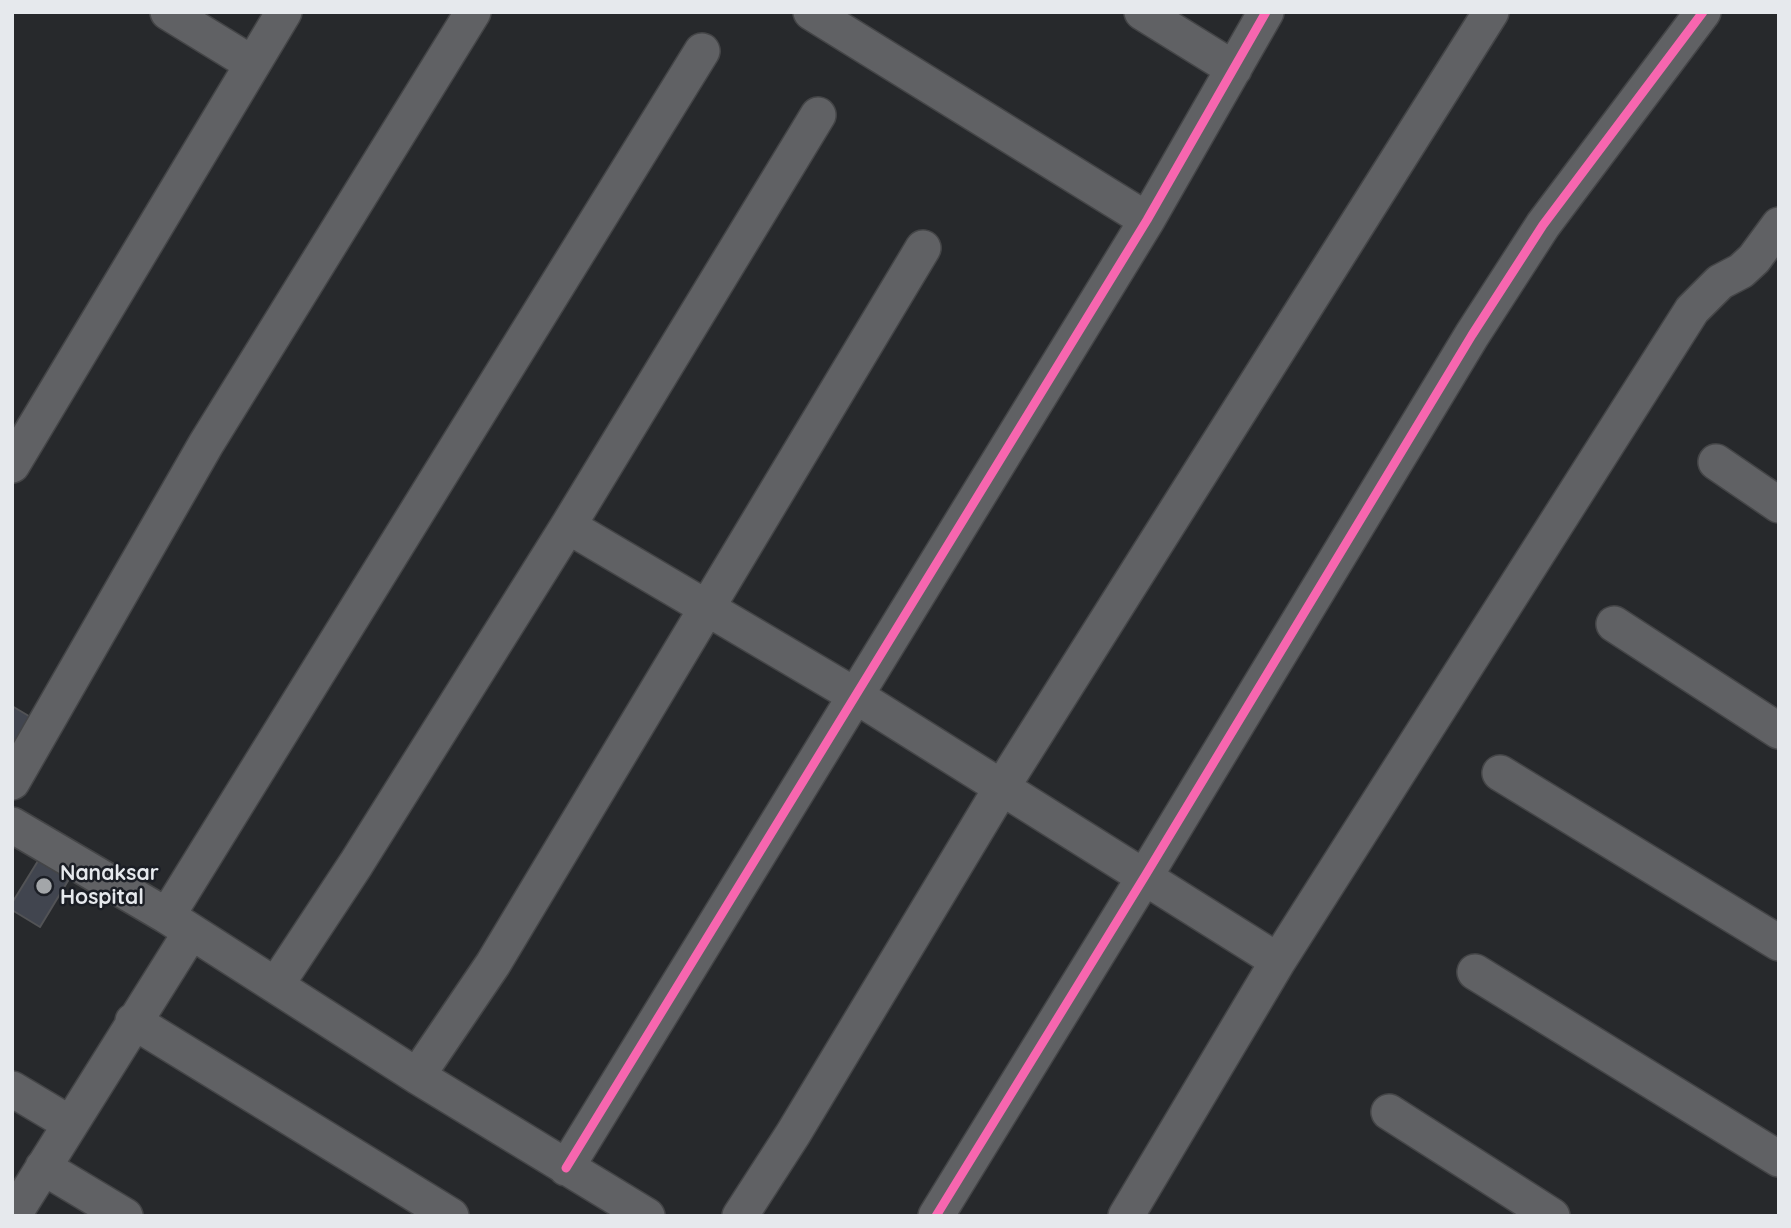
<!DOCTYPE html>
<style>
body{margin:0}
#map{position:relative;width:1791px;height:1228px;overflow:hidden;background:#27292c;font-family:Quicksand,sans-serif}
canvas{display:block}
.frame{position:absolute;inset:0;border:14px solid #e6e9ed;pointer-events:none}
</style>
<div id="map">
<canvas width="1791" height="1228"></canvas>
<div class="frame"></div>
</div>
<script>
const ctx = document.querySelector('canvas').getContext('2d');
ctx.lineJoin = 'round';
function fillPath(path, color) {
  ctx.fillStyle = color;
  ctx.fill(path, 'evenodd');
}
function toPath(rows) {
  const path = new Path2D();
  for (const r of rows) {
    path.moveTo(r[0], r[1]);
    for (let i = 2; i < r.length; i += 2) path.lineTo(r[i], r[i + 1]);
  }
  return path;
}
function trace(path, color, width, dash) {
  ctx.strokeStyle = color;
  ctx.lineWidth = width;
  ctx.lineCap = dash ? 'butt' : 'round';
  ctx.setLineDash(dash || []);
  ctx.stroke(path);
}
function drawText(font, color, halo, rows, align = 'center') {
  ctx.font = font + ' Quicksand,sans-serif';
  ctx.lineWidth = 5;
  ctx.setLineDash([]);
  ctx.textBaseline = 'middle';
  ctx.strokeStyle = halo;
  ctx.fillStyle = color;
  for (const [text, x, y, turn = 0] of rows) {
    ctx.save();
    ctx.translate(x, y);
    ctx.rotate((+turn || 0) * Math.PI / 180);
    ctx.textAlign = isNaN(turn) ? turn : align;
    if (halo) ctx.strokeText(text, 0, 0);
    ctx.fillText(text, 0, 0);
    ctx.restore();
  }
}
const building = toPath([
 [12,706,44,725,12,779,12,706],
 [46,848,77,866,40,927,12,910,12,903,46,848]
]);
fillPath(building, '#41454f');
trace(building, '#525356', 2);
const minor = toPath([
 [168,12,251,63],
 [811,12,1147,220],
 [1142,12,1234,69],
 [1716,462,1779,505],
 [12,465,284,12],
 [568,526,856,696,1278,961],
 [1614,624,1779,731],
 [1500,773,1779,943],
 [12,782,206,444,473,12],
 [12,825,167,916,417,1076,647,1216],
 [167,916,702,51],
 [1475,972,1779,1159],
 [276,985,356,864,568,526,818,115],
 [133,1021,451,1216],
 [417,1076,493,964,923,248],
 [12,1089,69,1123],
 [1389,1112,1552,1216],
 [43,1167,125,1216],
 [566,1168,1147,220,1266,12],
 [13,1216,191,932],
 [740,1216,793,1134,1002,787,1491,12],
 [936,1216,1145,876,1472,335,1543,225,1703,12],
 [1126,1216,1278,961,1692,310,1720,282,1741,271,1754,259,1779,225]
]);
trace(minor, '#444547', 38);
trace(minor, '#606164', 35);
trace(toPath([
 [566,1168,1147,220,1266,12],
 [936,1216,1145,876,1472,335,1543,225,1703,12]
]), '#f766af', 9);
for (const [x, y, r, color] of [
 [44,886,9,"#a3a6a9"]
]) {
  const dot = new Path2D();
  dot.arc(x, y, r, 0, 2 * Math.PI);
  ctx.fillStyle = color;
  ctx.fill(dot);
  trace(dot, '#1b1e25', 2.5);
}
drawText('bold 21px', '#e6e9ed', '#1b1e25', [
 ["Nanaksar",60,874],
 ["Hospital",60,898]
], 'left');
</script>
